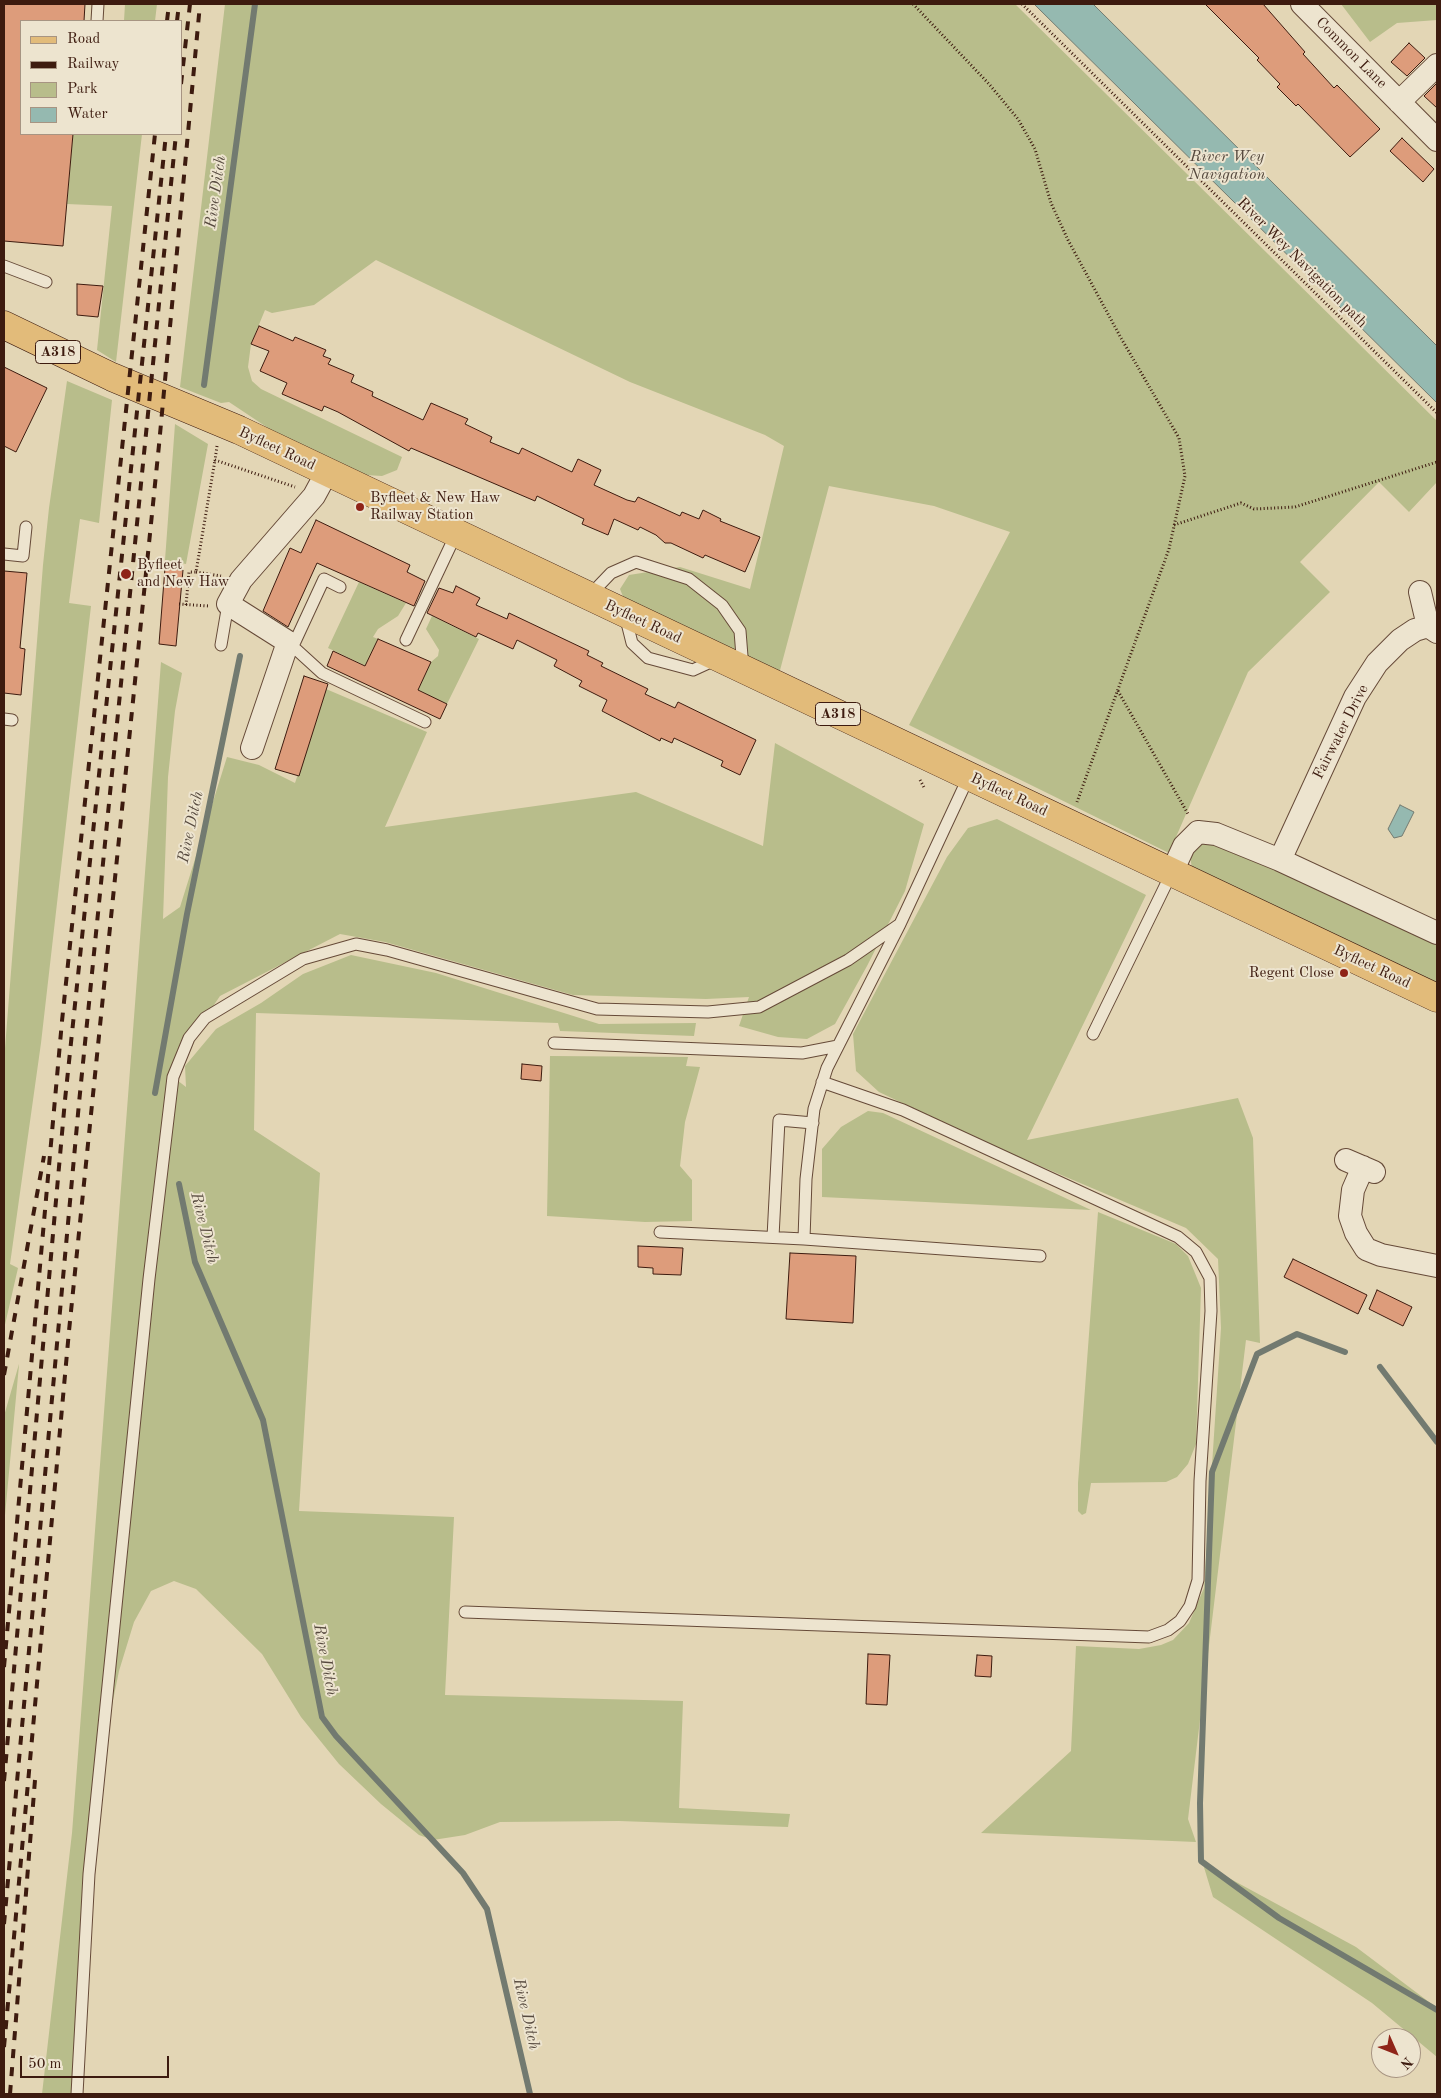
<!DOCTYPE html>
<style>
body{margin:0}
#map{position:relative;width:1441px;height:2098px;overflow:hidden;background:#e3d6b5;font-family:"Old Standard TT",serif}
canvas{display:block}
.frame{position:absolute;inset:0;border:5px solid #3d1b0f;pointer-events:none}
.legend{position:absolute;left:20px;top:20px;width:162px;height:115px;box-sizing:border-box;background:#ede4cf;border:1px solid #a79482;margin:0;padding:6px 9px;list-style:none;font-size:15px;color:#3d1b0f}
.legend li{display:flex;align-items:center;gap:10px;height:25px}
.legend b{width:25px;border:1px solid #a79482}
.north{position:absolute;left:1371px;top:2028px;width:50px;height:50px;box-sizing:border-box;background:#ede4cf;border:1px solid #a79482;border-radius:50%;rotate:134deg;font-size:14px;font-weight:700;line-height:20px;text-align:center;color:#3d1b0f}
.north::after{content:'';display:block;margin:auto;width:18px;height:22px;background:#8f2418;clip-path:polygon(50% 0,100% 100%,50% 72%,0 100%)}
.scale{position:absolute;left:20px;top:2056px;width:149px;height:22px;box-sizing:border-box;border:2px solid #3d1b0f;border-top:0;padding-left:6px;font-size:15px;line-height:18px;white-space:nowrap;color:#3d1b0f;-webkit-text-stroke:4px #ede4cf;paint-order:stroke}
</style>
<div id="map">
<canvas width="1441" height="2098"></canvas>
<div class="frame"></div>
<ul class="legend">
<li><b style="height:6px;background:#e2bb7a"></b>Road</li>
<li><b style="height:6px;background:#3d1b0f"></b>Railway</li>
<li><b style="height:14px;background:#b8bd8b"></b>Park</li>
<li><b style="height:14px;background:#95b9b0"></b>Water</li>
</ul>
<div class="north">N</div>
<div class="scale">50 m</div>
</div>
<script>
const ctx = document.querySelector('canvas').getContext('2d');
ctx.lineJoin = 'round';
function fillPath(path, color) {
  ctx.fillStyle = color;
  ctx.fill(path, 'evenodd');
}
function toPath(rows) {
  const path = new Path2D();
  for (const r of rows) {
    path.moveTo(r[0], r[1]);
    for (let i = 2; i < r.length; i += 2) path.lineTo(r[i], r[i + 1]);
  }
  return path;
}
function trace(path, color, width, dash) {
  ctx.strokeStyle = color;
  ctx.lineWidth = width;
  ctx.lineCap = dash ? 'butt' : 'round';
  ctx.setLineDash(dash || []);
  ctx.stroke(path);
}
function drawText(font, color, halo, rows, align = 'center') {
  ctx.font = font + ' "Old Standard TT",serif';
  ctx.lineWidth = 4;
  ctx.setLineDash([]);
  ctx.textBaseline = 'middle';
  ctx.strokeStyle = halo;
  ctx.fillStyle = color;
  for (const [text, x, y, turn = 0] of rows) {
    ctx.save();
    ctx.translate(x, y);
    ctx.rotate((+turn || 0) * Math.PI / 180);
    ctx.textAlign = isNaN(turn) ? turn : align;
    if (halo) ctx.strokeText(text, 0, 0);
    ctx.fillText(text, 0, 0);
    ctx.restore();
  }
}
fillPath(toPath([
 [125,4,157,4,155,21,124,21],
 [225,4,1015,4,1437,421,1437,482,1409,512,1379,482,1300,562,1330,592,1248,672,1169,853,909,725,1010,532,934,506,829,486,779,674,624,599,620,589,629,575,680,567,750,589,784,446,765,435,630,382,376,260,314,305,272,313,265,310,251,344,248,367,252,381,261,389,402,457,397,470,382,476,366,475,271,430,229,402,221,403,180,387],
 [1341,4,1437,4,1437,20,1397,23,1370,42],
 [73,134,142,134,116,362,97,350,112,206,67,204],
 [67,381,112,400,99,523,80,519,69,603,91,606,41,1043,10,1264,18,1268,4,1329,4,1061,43,565,49,508],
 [175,424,208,444,186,564,165,560],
 [359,582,406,603,398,616,378,629,373,637,378,639,371,654,424,677,431,662,438,656,439,650,426,629,432,616,479,639,447,704,328,648],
 [161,662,182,673,175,711,168,777,163,919,180,907,227,757,259,765,295,783,326,689,427,732,385,827,636,792,763,846,775,743,924,824,905,891,867,966,835,1024,807,1039,778,1037,739,1026,749,997,706,999,573,995,385,942,340,934,220,996,205,1018,173,1077,186,1087,185,1066,216,1029,261,1003,303,974,351,955,436,973,599,1024,696,1023,694,1036,560,1031,558,1023,256,1013,254,1130,320,1173,299,1511,454,1517,445,1695,683,1701,679,1808,790,1814,788,1827,619,1821,500,1822,465,1835,433,1840,419,1835,381,1804,339,1764,301,1717,262,1654,196,1589,174,1581,151,1591,134,1622,119,1671,101,1759,77,2094,42,2094,72,1833],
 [997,819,1146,895,1027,1140,1238,1098,1253,1138,1260,1343,1246,1340,1188,1819,1196,1842,981,1833,1071,1751,1076,1646,1139,1649,1161,1645,1173,1640,1189,1623,1204,1588,1221,1328,1218,1259,1186,1228,993,1146,879,1092,856,1071,853,1034,947,857,968,828],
 [1198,832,1437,933,1437,998,1194,883,1189,848],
 [550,1056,688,1057,686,1066,700,1067,685,1122,680,1166,692,1180,692,1221,645,1222,547,1216],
 [868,1111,883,1113,1091,1210,822,1197,822,1149,841,1127],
 [1098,1212,1176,1244,1188,1256,1201,1288,1196,1444,1188,1464,1177,1477,1166,1482,1091,1483,1086,1513,1082,1515,1078,1511,1078,1483],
 [19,1364,19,1365,4,1526,4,1416],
 [1203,1864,1356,1947,1437,2008,1437,2057,1372,2003,1213,1897]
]), '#b8bd8b');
const water = toPath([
 [1034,4,1093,4,1437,346,1437,403,1034,4],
 [1400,805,1414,812,1402,836,1394,838,1388,829,1400,805]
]);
fillPath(water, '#95b9b0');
trace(water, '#727a70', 1);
trace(toPath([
 [204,385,255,4],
 [155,1093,187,914,240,656],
 [179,1184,195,1262,263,1420,322,1717,336,1736,463,1873,487,1909,530,2094],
 [1345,1352,1297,1334,1257,1354,1212,1472,1200,1803,1201,1861,1279,1918,1437,2010],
 [1380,1367,1437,1442]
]), '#727a70', 6);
const building = toPath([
 [4,4,85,4,84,21,21,21,21,134,73,134,63,246,4,241,4,4],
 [1205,4,1263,4,1305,52,1303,54,1334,88,1337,85,1380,129,1350,157,1298,104,1296,106,1277,87,1280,84,1257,60,1259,58,1205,4],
 [1409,43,1425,58,1407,76,1391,62,1409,43],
 [1437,83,1437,108,1424,96,1437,83],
 [1402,138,1434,169,1423,182,1390,151,1402,138],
 [77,284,103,286,98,317,77,315,77,284],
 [259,326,293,341,295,337,326,350,323,356,331,359,328,364,354,375,351,382,373,392,372,396,423,420,431,403,468,419,465,424,492,437,490,442,519,454,522,448,572,472,578,459,601,470,594,485,627,500,635,502,638,497,680,516,682,512,699,519,703,510,721,519,720,521,760,537,745,572,705,555,703,558,671,543,665,543,656,535,640,527,638,530,614,519,608,535,582,524,584,519,537,496,535,501,411,448,409,451,338,412,324,406,322,411,282,394,287,383,260,371,269,351,251,344,259,326],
 [4,367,47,388,16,452,4,446,4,367],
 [316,520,410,565,407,572,425,581,414,606,317,563,288,627,263,611,290,548,301,553,316,520],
 [165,568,183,570,176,646,159,644,165,568],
 [4,571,27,573,20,648,25,649,21,695,4,693,4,571],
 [456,586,480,598,476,605,507,619,509,613,589,651,587,655,603,663,601,666,648,689,645,694,675,708,678,702,756,740,740,775,721,766,723,761,674,738,672,743,661,738,660,741,602,711,607,700,579,686,582,681,554,666,557,660,517,640,513,649,478,633,476,637,427,613,439,588,453,593,456,586],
 [378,639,431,662,418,690,447,704,440,719,327,666,333,651,365,666,378,639],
 [304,676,328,684,299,776,275,769,304,676],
 [522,1064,542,1066,541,1081,521,1079,522,1064],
 [638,1246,683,1248,681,1275,653,1274,653,1268,638,1267,638,1246],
 [790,1253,856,1256,853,1323,786,1319,790,1253],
 [1293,1259,1367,1295,1358,1314,1284,1277,1293,1259],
 [1377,1290,1412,1307,1403,1326,1369,1309,1377,1290],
 [868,1654,890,1655,887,1705,866,1704,868,1654],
 [977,1655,992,1656,991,1677,975,1676,977,1655]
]);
fillPath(building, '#dd9c7b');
trace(building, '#3d1b0f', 1);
const service = toPath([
 [97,21,98,4],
 [4,266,46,282],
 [4,554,23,556,26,527],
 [589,596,611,573,636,562,689,579,722,605,740,631,743,669],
 [625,615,632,643,648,658,693,670,717,659],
 [406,640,456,534],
 [288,642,322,673,425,722],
 [221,645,228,604],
 [293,646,324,579,340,587],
 [4,719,12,720],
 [1093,1034,1172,872],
 [554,1043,802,1053,838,1046],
 [660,1232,804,1239,1040,1256],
 [773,1237,779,1120,813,1123],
 [804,1239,806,1179,814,1109,827,1068,900,924,969,776],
 [465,1612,1149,1637,1168,1630,1180,1621,1190,1606,1198,1580,1200,1481,1211,1311,1210,1278,1196,1252,1178,1237,903,1110,822,1082],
 [77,2094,89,1874,149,1279,173,1077,189,1038,205,1018,303,959,356,944,387,950,597,1009,708,1012,759,1007,848,960,900,924]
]);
const minor = toPath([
 [1302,4,1437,140],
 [1399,102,1437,65],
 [1420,592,1428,626,1437,632],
 [252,748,288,642,228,604,241,580,314,496,327,472],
 [1280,860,1355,697,1377,663,1400,640,1415,630,1428,626],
 [1172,872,1184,846,1198,832,1216,834,1280,860,1437,933],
 [1346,1160,1374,1172],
 [1363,1167,1353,1190,1350,1216,1356,1233,1366,1249,1381,1255,1437,1266]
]);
const primary = toPath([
 [4,325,112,377,239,430,1437,998]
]);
trace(service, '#664a38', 13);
trace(minor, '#664a38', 24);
trace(primary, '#3d1b0f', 29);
trace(toPath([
 [913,4,989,84,1018,119,1035,149,1051,203,1068,240,1121,338,1179,438,1185,476,1169,549,1077,802],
 [1022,4,1437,413],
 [217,446,215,460,295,487],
 [1174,525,1241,503,1254,509,1295,507,1437,462],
 [196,572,221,576],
 [179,604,209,606],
 [186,605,189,572,196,572,215,460],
 [1118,691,1188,814],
 [920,780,925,789]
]), '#3d1b0f', 3, [1, 2.5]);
trace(service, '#ede4cf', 11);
trace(minor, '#ede4cf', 22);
trace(primary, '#e2bb7a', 28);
trace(toPath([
 [167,21,169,4],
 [177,21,179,4],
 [181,84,190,4],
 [4,1375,44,1156],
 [4,1667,62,1021,155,134],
 [4,1781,65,1100,166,134],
 [4,1924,79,1103,176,134],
 [4,2047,69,1331,159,445,200,4],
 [10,2094,35,1780]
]), '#3d1b0f', 4, [9, 9]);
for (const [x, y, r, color] of [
 [360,507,5,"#8f2418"],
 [126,574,6,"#8f2418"],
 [1344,973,5,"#8f2418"]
]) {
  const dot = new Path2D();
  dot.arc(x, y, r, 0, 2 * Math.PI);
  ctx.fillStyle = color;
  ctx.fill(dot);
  trace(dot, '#ede4cf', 2);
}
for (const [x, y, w] of [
 [58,352,45],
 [838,714,45]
]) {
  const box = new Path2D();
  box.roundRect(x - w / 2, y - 11.5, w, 23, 4);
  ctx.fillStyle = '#ede4cf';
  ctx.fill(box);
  trace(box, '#3d1b0f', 1);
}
drawText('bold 14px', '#3d1b0f', null, [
 ["A318",58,352],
 ["A318",838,714]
]);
drawText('15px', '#3d1b0f', '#ede4cf', [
 ["Common Lane",1351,53,45],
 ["River Wey Navigation path",1302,263,45],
 ["Byfleet Road",277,449,25],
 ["Byfleet Road",643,622,25],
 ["Fairwater Drive",1341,732,-63],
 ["Byfleet Road",1009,795,25],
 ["Byfleet Road",1372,967,25]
]);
drawText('15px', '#3d1b0f', '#ede4cf', [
 ["Byfleet & New Haw",370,498],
 ["Railway Station",370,515],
 ["Byfleet",137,565],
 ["and New Haw",137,582],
 ["Regent Close",1334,973,"right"]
], 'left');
drawText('italic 16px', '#574a3f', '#ede4cf', [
 ["River Wey",1227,157],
 ["Navigation",1227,175],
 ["Rive Ditch",216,192,-82],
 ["Rive Ditch",191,827,-78],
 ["Rive Ditch",204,1228,76],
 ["Rive Ditch",325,1660,79],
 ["Rive Ditch",526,2014,77]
]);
</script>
